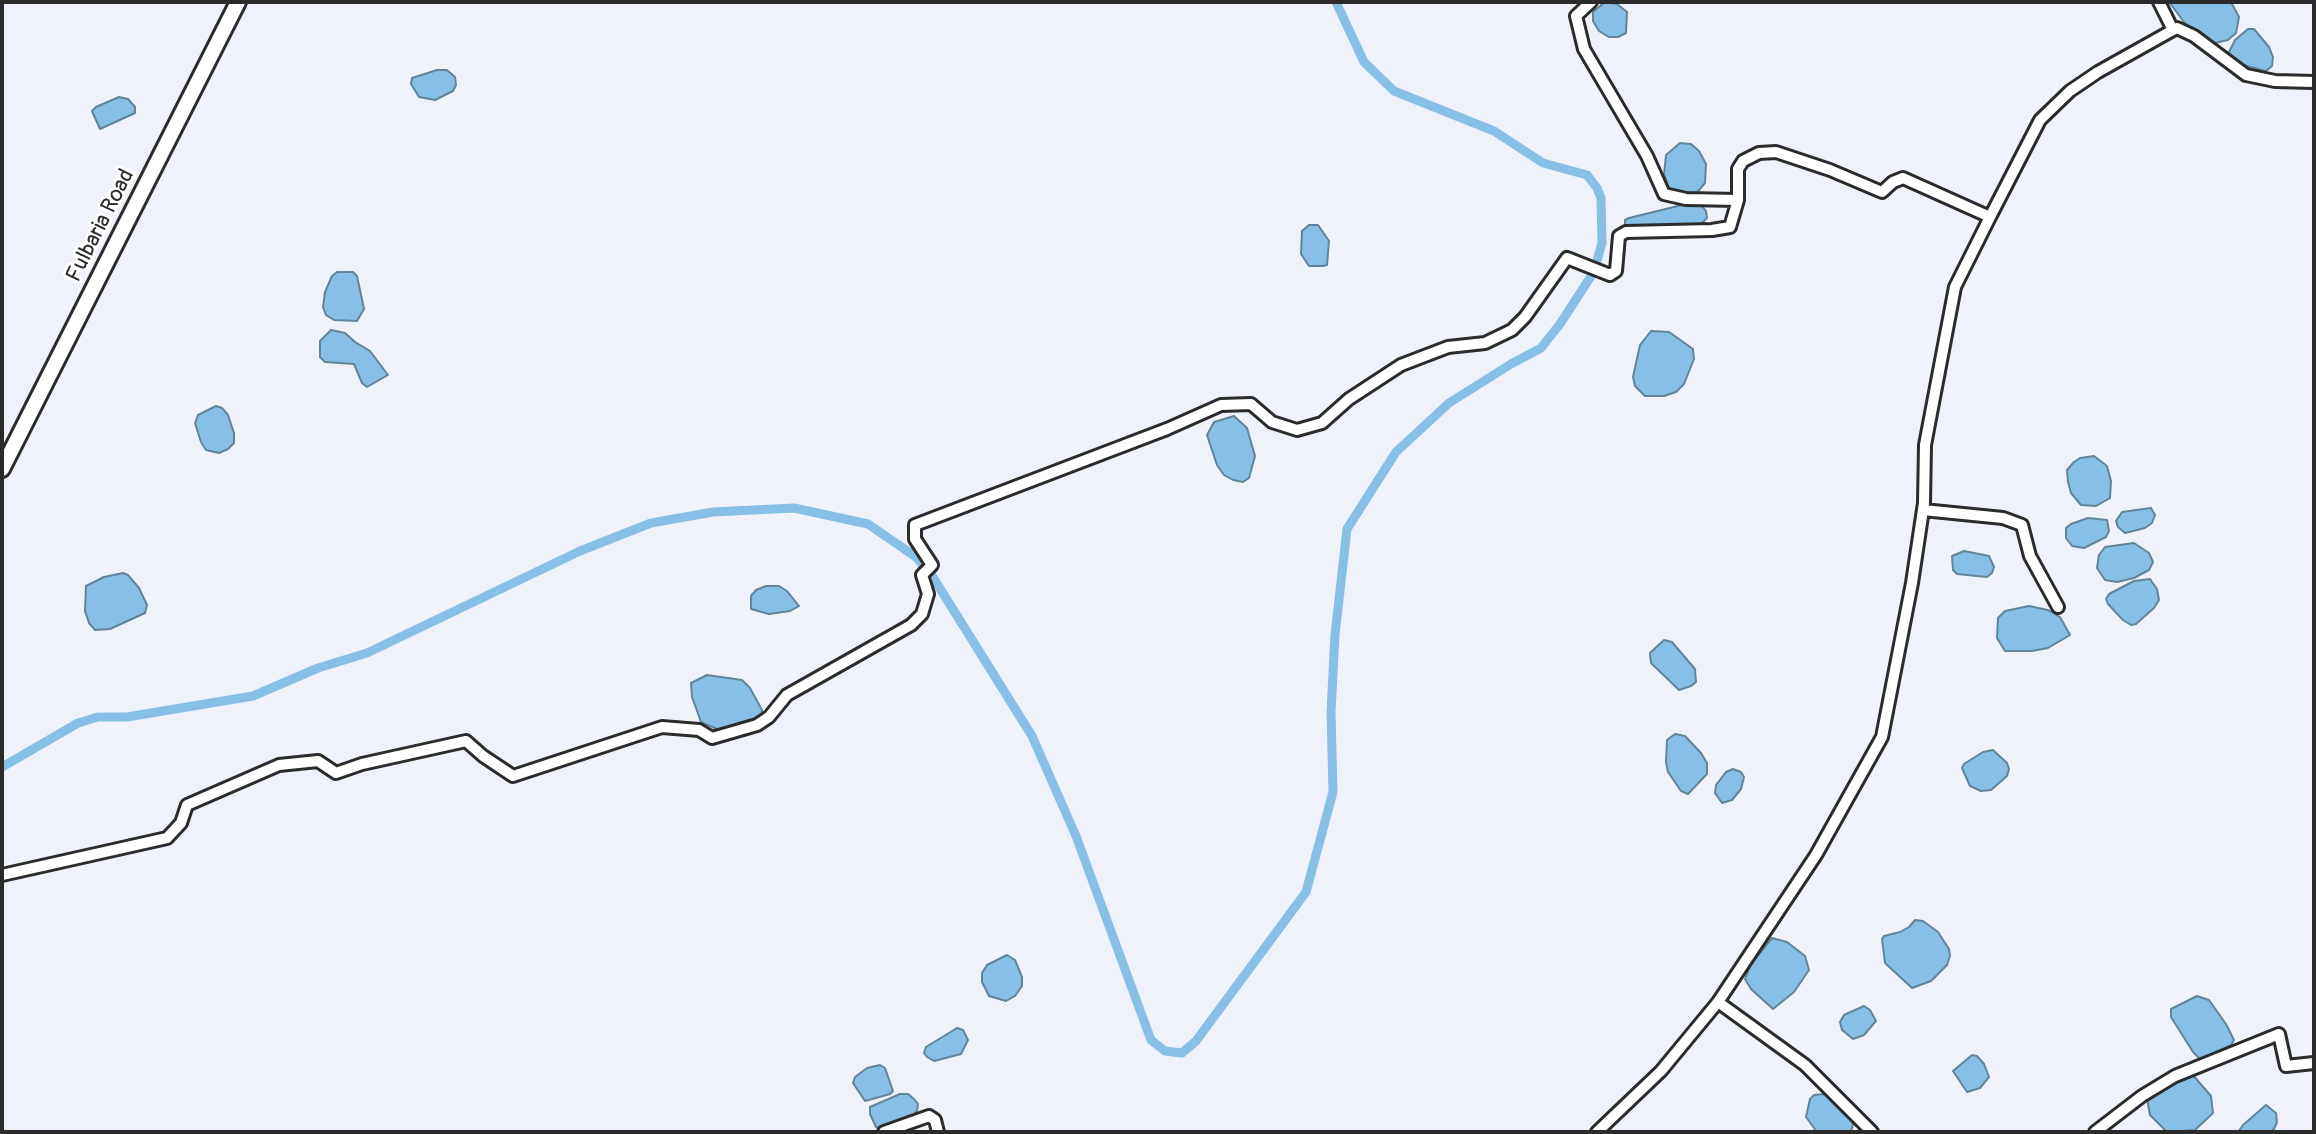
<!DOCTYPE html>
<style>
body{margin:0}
#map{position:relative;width:2316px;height:1134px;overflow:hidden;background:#eff2fb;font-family:Pangolin,sans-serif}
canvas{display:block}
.frame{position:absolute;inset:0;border:4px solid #2b2b2b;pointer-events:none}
</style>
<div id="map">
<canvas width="2316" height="1134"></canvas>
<div class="frame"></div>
</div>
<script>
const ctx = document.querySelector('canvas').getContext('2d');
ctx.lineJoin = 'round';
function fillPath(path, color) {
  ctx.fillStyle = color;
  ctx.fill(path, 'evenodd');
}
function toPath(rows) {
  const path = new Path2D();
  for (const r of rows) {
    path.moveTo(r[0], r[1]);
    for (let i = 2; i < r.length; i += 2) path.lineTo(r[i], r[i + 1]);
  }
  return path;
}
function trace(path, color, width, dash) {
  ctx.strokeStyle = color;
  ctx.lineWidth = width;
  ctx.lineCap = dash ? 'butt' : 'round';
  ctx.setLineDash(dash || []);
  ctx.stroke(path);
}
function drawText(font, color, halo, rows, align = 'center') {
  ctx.font = font + ' Pangolin,sans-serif';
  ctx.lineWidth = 6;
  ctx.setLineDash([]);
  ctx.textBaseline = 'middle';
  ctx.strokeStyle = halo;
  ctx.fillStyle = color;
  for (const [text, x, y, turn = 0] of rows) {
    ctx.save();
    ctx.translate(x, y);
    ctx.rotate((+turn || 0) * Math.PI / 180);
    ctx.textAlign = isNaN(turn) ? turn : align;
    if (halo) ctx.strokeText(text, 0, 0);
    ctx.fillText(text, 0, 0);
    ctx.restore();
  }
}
const water = toPath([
 [1605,2,1617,4,1627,12,1626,33,1618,37,1609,37,1599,31,1593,21,1593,12,1605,2],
 [2169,2,2231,2,2239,17,2236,33,2228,40,2215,43,2204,39,2184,22,2169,2],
 [2248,29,2254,29,2269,47,2273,57,2272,66,2266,71,2242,65,2228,54,2235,40,2248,29],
 [437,70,447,70,455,77,456,85,453,91,435,100,419,97,411,84,412,78,437,70],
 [119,97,128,99,135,107,135,113,100,129,92,111,96,107,119,97],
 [1680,143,1691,144,1699,151,1706,164,1705,183,1694,196,1670,192,1664,174,1666,155,1680,143],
 [1694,202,1702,206,1706,211,1707,218,1701,224,1671,229,1625,227,1625,220,1629,218,1694,202],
 [1309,225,1318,225,1329,241,1327,265,1323,266,1309,266,1301,254,1302,231,1309,225],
 [337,272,353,272,357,276,364,309,357,321,334,320,326,315,323,307,325,292,332,276,337,272],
 [331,330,345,333,355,342,370,351,388,375,367,387,362,383,354,364,325,362,320,357,320,341,331,330],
 [1651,331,1669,332,1693,349,1694,359,1684,384,1676,392,1664,396,1645,396,1635,386,1633,377,1640,345,1651,331],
 [216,406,222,408,228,415,234,433,234,443,228,449,219,453,206,450,201,442,195,423,198,415,216,406],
 [1234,416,1247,428,1255,456,1249,478,1243,482,1233,480,1224,475,1217,465,1207,435,1214,422,1234,416],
 [2094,456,2107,466,2111,481,2110,498,2096,506,2081,505,2071,493,2068,482,2067,470,2074,462,2080,458,2094,456],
 [2151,508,2155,515,2152,523,2145,528,2125,533,2118,527,2116,521,2122,512,2151,508],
 [2088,518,2107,520,2109,531,2106,537,2084,548,2072,546,2066,538,2066,528,2071,524,2088,518],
 [2134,543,2149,553,2153,562,2149,570,2134,578,2117,582,2105,580,2097,568,2099,555,2105,547,2134,543],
 [1964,551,1989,556,1994,567,1992,573,1987,577,1957,574,1953,570,1952,556,1964,551],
 [123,573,128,575,139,588,147,605,145,613,110,629,95,630,89,623,85,611,86,586,104,577,123,573],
 [2150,579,2157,589,2159,600,2154,608,2136,624,2131,625,2123,620,2108,604,2106,599,2109,594,2134,581,2150,579],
 [766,586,779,586,787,591,799,606,790,611,769,614,751,609,751,596,756,590,766,586],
 [2029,606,2048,610,2060,617,2070,635,2048,648,2032,651,2005,651,1997,638,1998,618,2005,611,2029,606],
 [1664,640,1672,642,1695,669,1696,682,1691,686,1679,690,1651,663,1650,653,1664,640],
 [707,675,742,680,750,688,762,710,762,715,748,724,724,729,717,729,701,722,692,697,691,683,707,675],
 [1675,734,1685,736,1701,753,1707,763,1707,774,1688,794,1681,791,1668,772,1666,762,1667,740,1675,734],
 [1993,750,2007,763,2009,769,2007,776,1991,790,1981,791,1970,786,1962,768,1964,764,1983,752,1993,750],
 [1733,769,1741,772,1744,777,1741,789,1732,800,1722,803,1715,793,1716,785,1726,772,1733,769],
 [1915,920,1923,921,1938,932,1949,949,1950,956,1947,965,1931,981,1912,988,1885,963,1882,939,1884,936,1900,932,1909,927,1915,920],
 [1772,938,1787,942,1805,956,1809,970,1794,992,1773,1009,1751,989,1745,979,1751,964,1772,938],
 [1007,955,1015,960,1022,977,1022,986,1015,996,1006,1001,989,996,982,982,982,973,987,965,1007,955],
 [2197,996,2209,1000,2226,1024,2234,1040,2231,1045,2205,1059,2199,1058,2193,1052,2171,1017,2171,1009,2197,996],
 [1864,1006,1870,1010,1876,1021,1864,1035,1853,1039,1842,1030,1840,1022,1844,1015,1864,1006],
 [957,1028,963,1030,968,1040,961,1054,934,1061,927,1057,924,1053,926,1047,957,1028],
 [1972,1055,1977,1056,1984,1064,1989,1077,1980,1088,1967,1092,1953,1071,1972,1055],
 [880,1065,885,1068,893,1091,890,1094,865,1101,853,1083,855,1077,867,1068,880,1065],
 [2192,1074,2211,1096,2213,1113,2195,1130,2167,1132,2150,1115,2147,1099,2180,1076,2192,1074],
 [900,1094,908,1094,914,1099,918,1104,917,1111,911,1117,884,1129,876,1127,870,1114,870,1107,900,1094],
 [1825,1094,1848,1114,1853,1124,1851,1132,1817,1132,1806,1117,1810,1099,1814,1095,1825,1094],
 [2266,1105,2276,1113,2277,1122,2274,1129,2270,1132,2238,1132,2243,1125,2266,1105]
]);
fillPath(water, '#87bfe6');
trace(water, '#62849b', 2);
trace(toPath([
 [1336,2,1364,62,1394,91,1494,131,1543,163,1587,175,1597,188,1601,198,1602,243,1596,264],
 [2,767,78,723,98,717,127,717,253,696,318,668,367,653,580,551,651,523,713,512,794,508,868,524,916,557,931,574,1032,736,1076,836,1151,1040,1165,1051,1182,1053,1196,1041,1306,892,1333,792,1331,712,1335,635,1347,529,1396,452,1449,403,1511,364,1541,348,1560,324,1593,273]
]), '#87bfe6', 9);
const street = toPath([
 [1591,2,1576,16,1584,49,1647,156,1664,194,1686,199,1738,200],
 [2159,2,2173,30],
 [1923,510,2003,518,2022,525,2030,556,2058,607],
 [2,875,167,838,181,823,187,805,279,765,318,761,336,773,362,764,466,741,483,756,513,776,662,727,699,730,712,738,757,725,769,717,787,695,911,625,922,614,928,594,922,575,932,565,915,539,915,525,1167,429,1221,405,1251,404,1272,422,1297,430,1322,423,1349,399,1401,365,1448,347,1485,343,1512,330,1525,317,1567,258,1610,275,1616,271,1619,236,1626,232,1712,230,1730,227,1738,200,1738,169,1743,161,1759,153,1776,152,1830,170,1882,192,1893,182,1903,178,1990,217,2040,120,2070,91,2098,72,2173,30,2177,28,2194,36,2246,75,2275,81,2314,82],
 [1718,1002,1816,855,1882,737,1912,583,1924,503,1925,445,1955,287,1990,217],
 [884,1132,929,1116,935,1120,938,1132],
 [1597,1132,1661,1071,1718,1002,1805,1065,1872,1132],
 [2095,1132,2142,1096,2175,1076,2279,1034,2286,1066,2314,1063]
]);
const secondary = toPath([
 [2,469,238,2]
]);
trace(street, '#2b2b2b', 16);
trace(secondary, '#2b2b2b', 20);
trace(street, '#fff', 10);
trace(secondary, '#fff', 14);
drawText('22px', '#2b2b2b', '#fff', [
 ["Fulbaria Road",101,226,-63]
]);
</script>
